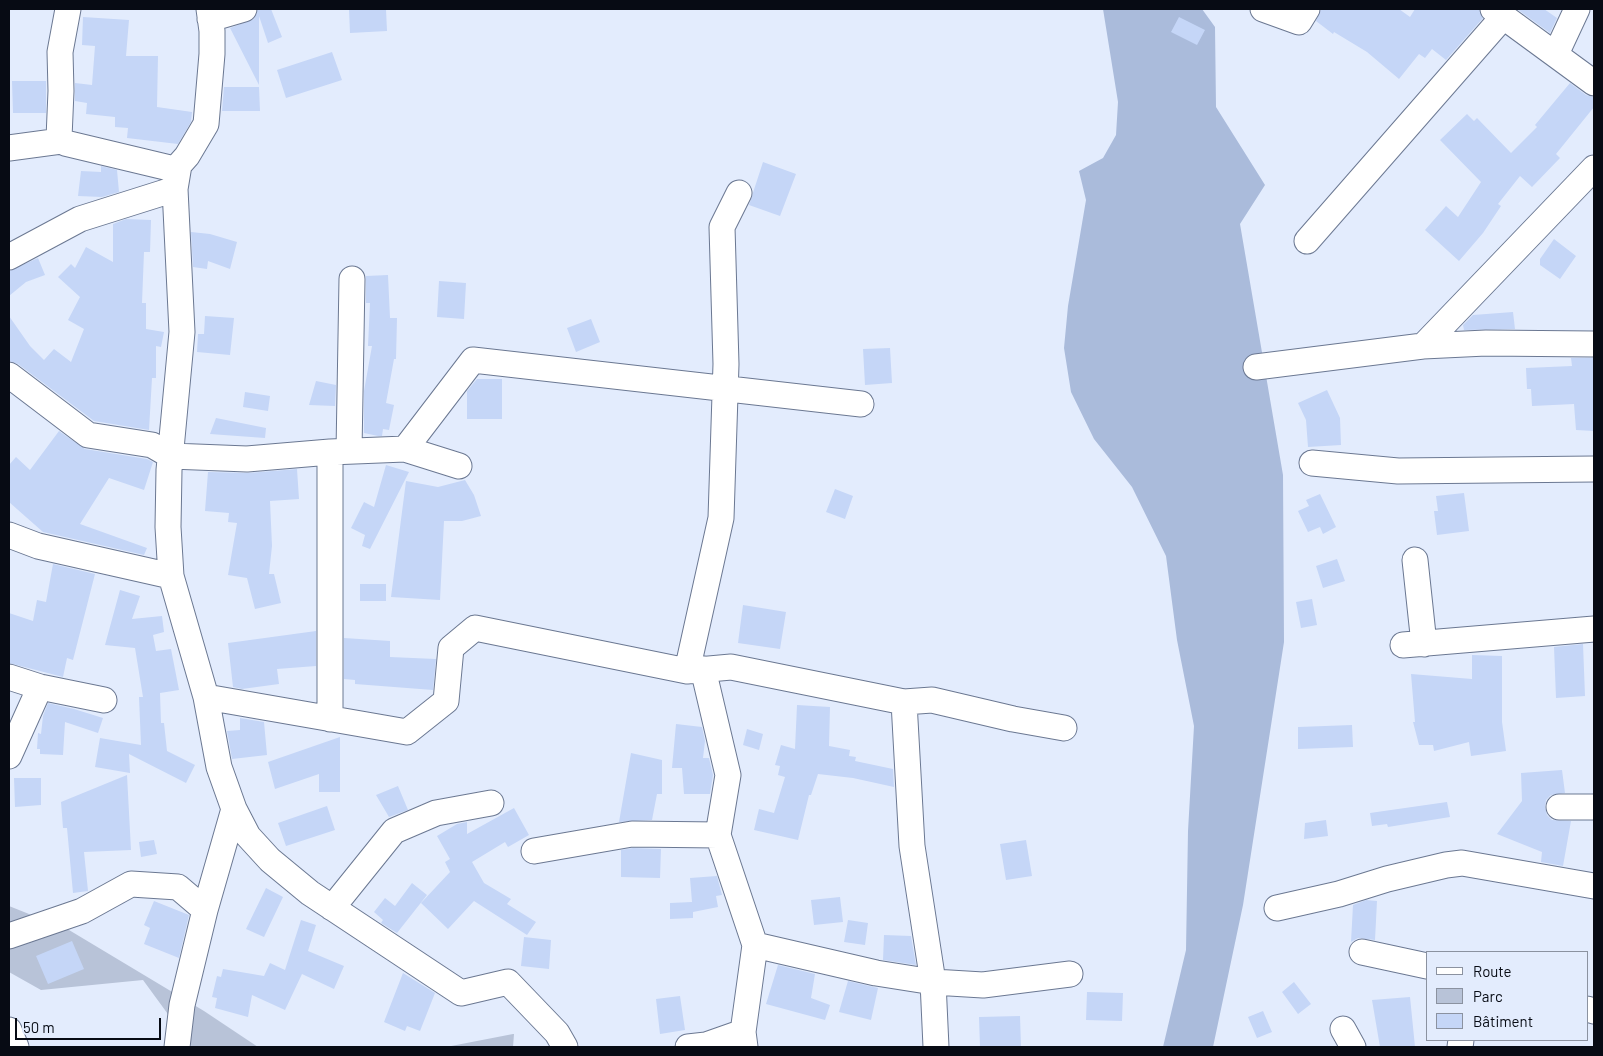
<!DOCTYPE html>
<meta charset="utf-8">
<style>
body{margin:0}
#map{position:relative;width:1603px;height:1056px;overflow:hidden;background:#e3ecfd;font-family:Barlow,sans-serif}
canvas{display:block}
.frame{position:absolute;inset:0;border:10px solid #070b14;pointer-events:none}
.legend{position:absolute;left:1426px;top:951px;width:162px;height:90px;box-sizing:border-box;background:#e3ecfd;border:1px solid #8b92a0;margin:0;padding:6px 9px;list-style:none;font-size:15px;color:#070b14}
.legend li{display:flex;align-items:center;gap:10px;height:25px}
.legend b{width:25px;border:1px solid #8b92a0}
.scale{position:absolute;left:15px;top:1018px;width:146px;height:22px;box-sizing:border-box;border:2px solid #070b14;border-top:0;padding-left:6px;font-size:15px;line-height:18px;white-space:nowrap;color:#070b14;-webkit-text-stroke:4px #e3ecfd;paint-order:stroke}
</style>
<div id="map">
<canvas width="1603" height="1056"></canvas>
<div class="frame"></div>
<ul class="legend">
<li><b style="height:6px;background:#fff"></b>Route</li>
<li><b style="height:14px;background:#b8c3d8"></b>Parc</li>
<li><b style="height:14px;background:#c5d6f7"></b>Bâtiment</li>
</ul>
<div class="scale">50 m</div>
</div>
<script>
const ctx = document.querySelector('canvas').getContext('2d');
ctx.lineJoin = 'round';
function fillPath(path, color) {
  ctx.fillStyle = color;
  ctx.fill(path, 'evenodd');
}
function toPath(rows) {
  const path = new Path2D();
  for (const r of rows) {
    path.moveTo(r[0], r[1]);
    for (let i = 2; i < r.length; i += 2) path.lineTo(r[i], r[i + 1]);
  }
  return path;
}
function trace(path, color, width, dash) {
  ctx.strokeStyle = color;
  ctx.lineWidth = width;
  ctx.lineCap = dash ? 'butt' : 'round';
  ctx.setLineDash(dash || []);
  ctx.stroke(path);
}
fillPath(toPath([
 [9,906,69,930,204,1011,258,1047,192,1047,143,980,41,990,9,972],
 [514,1034,513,1047,446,1047,513,1034]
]), '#b8c3d8');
fillPath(toPath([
 [1103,9,1202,9,1215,27,1216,107,1265,185,1240,224,1283,475,1284,642,1243,905,1213,1047,1163,1047,1186,950,1188,831,1194,726,1177,640,1166,556,1132,487,1094,439,1071,392,1064,348,1068,306,1086,200,1079,171,1103,158,1116,135,1118,102]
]), '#aabbdb');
fillPath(toPath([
 [258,9,271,9,282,37,268,43,259,16,259,85,230,28,254,19],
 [349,9,386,9,387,31,350,33],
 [1321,9,1399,9,1410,17,1415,9,1479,9,1483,18,1446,60,1432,49,1425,58,1419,54,1399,79,1367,52,1334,32,1333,34,1316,21],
 [1517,9,1544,9,1557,18,1550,33],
 [83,17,129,20,126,56,158,56,157,107,192,112,191,122,178,144,127,138,128,128,115,127,115,117,86,114,87,103,75,101,75,83,92,85,95,46,82,45],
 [1179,17,1205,30,1197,45,1171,32],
 [332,52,342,80,286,98,277,70],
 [12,81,46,81,46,113,13,113],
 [1570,83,1586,95,1594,97,1594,107,1556,154,1560,158,1532,187,1520,176,1498,204,1501,206,1483,233,1459,261,1425,230,1446,206,1458,217,1481,182,1440,140,1467,114,1474,121,1477,118,1511,153,1537,127,1535,125],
 [224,87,259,87,260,111,222,111],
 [763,162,796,174,780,216,749,205],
 [101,166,117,170,119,192,102,197,78,196,81,171,101,172],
 [126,219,151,220,150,252,144,252,142,303,146,303,146,329,164,332,161,347,156,346,156,378,152,378,149,430,94,421,18,364,9,361,9,316,30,346,44,360,54,349,71,362,84,329,68,320,80,297,58,277,71,264,75,268,86,247,113,262,113,224],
 [191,232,210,234,237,242,230,269,208,261,207,269,193,267],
 [1554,239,1576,256,1560,279,1540,265,1540,259],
 [38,258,45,275,26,282,9,296,9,271],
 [388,275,390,318,397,318,396,359,394,359,386,403,394,405,389,430,383,429,382,436,378,436,364,433,364,391,372,346,368,346,370,303,366,303,366,276],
 [439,281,466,283,464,319,437,317],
 [1513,312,1515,329,1464,330,1463,325,1473,315],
 [205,316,234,318,230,355,197,352,198,334,204,334],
 [591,319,600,342,576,352,567,328],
 [890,348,892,383,865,385,863,349],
 [1571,358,1594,358,1594,431,1576,430,1574,404,1532,406,1531,389,1527,389,1526,368,1572,366],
 [477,379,502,379,502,419,467,419,467,391],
 [316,381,336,385,335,406,309,405],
 [1327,390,1340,418,1341,445,1308,447,1306,420,1298,403],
 [245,392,270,396,268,411,243,407],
 [216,418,266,428,265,438,210,434],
 [59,431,85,449,147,459,153,462,144,490,109,478,80,524,147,548,144,555,43,532,9,502,9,465,16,457,30,470],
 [386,465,409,472,370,549,362,546,365,535,351,528,364,502,374,507],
 [297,469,299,499,270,501,272,546,269,574,274,574,281,603,255,609,247,578,228,575,237,523,228,522,229,513,205,511,208,472,248,473],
 [465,480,474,495,481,516,462,521,444,521,440,600,391,597,406,481,438,487],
 [835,489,853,496,845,519,826,512],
 [1464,493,1469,531,1437,535,1434,511,1438,511,1436,496],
 [1320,494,1336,527,1323,534,1320,527,1308,532,1298,511,1309,506,1306,500],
 [1337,559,1345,581,1323,588,1316,566],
 [53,564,95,574,73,660,67,658,63,677,9,663,9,613,33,621,37,600,46,602],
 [360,584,386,584,386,601,360,601],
 [120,590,140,596,132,619,162,616,164,632,153,635,156,651,171,649,179,690,160,693,161,723,164,723,167,751,195,765,186,783,129,754,130,773,95,767,100,738,141,745,139,697,143,697,135,648,105,645],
 [1312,599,1317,625,1301,628,1296,602],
 [743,605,786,612,780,649,738,643],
 [316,631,316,666,277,669,279,684,242,689,233,687,228,643],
 [344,638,390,641,390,657,436,659,433,690,355,684,355,680,344,679],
 [1583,644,1585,696,1556,698,1554,647],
 [1472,655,1502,656,1502,722,1506,751,1471,756,1469,742,1434,751,1433,745,1419,745,1413,722,1415,722,1411,674,1472,679],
 [48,703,74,709,103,718,98,733,65,722,63,755,40,754,40,749,37,749,38,733,41,734,43,716],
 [797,705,830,707,829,746,850,750,849,756,856,757,855,761,893,769,894,787,853,778,818,774,811,795,809,795,798,840,754,830,759,809,774,813,785,777,778,775,780,766,775,765,781,745,795,749],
 [240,718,264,722,267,755,232,759,227,731,240,730],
 [676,724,702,727,705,741,703,758,709,758,713,775,710,794,684,794,682,768,672,768],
 [1352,725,1353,747,1298,749,1298,727],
 [747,729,763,734,759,750,743,745],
 [340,737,340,792,319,792,319,774,275,789,268,762],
 [631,753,662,760,662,794,657,794,652,820,619,822],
 [1562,770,1565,793,1551,795,1546,800,1545,807,1547,815,1552,820,1571,821,1563,866,1541,862,1542,852,1497,834,1522,801,1521,773],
 [127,775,131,850,84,852,88,891,73,893,67,828,63,828,61,802],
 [14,778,41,778,41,805,15,807],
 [398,786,408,810,389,817,376,795],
 [1447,802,1450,817,1388,827,1387,824,1372,826,1370,813],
 [327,806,335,830,286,846,278,823],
 [514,808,529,835,508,847,505,842,472,862,484,883,511,899,507,904,536,922,527,935,474,901,448,929,421,903,450,872,445,862,450,859,437,836,457,824,467,822,467,834],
 [1326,820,1328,836,1304,839,1305,823],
 [154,840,157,854,141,857,139,842],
 [1026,840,1032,876,1006,880,1000,844],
 [633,848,661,849,660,878,621,877,621,850],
 [717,876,722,895,716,896,718,907,693,912,693,918,670,919,670,903,692,902,690,878],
 [412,883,427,895,397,933,381,923,383,920,374,912,385,898,395,906],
 [266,888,283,897,264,937,246,929],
 [840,897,843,922,814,925,811,900],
 [1366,900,1377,901,1375,940,1358,938,1351,942,1353,905],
 [154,901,189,915,179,958,144,944,150,928,144,925],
 [301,920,316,925,308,951,344,966,334,989,302,974,285,1010,252,995,248,1017,215,1008,217,998,212,997,217,976,221,977,223,969,264,976,270,963,285,970],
 [848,920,868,923,865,945,844,942],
 [884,935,911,936,916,965,883,960],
 [524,937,551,940,549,969,521,966],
 [72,941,84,969,48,984,36,956],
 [778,965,815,974,811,998,830,1005,825,1020,766,1004],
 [403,973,435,993,420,1031,407,1026,405,1031,384,1022],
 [848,981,878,988,871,1020,839,1012],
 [1294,982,1311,1004,1298,1014,1282,992],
 [1087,992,1123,993,1122,1021,1086,1020],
 [680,996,685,1030,660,1034,656,999],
 [1410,997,1415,1047,1380,1047,1372,1000],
 [1263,1011,1272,1032,1257,1038,1248,1017],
 [1020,1016,1021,1047,980,1047,979,1017]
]), '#c5d6f7');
const minor = toPath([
 [68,9,60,52,61,91,59,138,65,143,178,170],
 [209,9,212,31,212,54,206,124,187,156,179,165,175,189,182,332,169,470,168,527,171,576,206,697,219,767,234,809,248,836,270,860,310,893,461,993,508,982,557,1033,565,1047],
 [1263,9,1299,22,1307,9],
 [1493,9,1594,83],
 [210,19,244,9],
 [1556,54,1577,9],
 [9,148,61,141],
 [1307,241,1503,17],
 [9,257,80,219,175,189],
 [1423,346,1594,168],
 [1256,367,1423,346,1486,343,1594,344],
 [9,375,88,435,152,445,171,456,247,459,330,452,405,449,459,466],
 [405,449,473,360,861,404],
 [349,451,352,279],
 [330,452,330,719],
 [1312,463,1398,471,1594,469],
 [9,535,38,546,171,576],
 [1415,560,1424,644],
 [1403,645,1594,629],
 [703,669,728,775,718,835,755,945,743,1032,745,1047],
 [687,671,721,518,726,364,722,227,739,193],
 [9,677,40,687,104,700],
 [206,697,407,732,446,701,451,648,475,628,687,671,731,667,904,702,912,846,933,982,936,1047],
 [904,702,932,700,1013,719,1064,728],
 [9,756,40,687],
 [1559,807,1594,807],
 [534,851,632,834,718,835],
 [332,908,394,831,436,813,491,803],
 [1277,908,1339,894,1387,879,1446,865,1462,863,1594,886],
 [9,936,82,911,131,884,178,887,205,910],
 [755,945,876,973,933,982,983,985,1070,974],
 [1362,952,1427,966],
 [1587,1009,1594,1011],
 [1343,1029,1353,1047],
 [9,1030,16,1047],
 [177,1047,182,1005,205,910,234,809],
 [688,1047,706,1045,743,1032],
 [1460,1047,1461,1040]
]);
trace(minor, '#6b7892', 27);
trace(minor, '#fff', 25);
</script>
